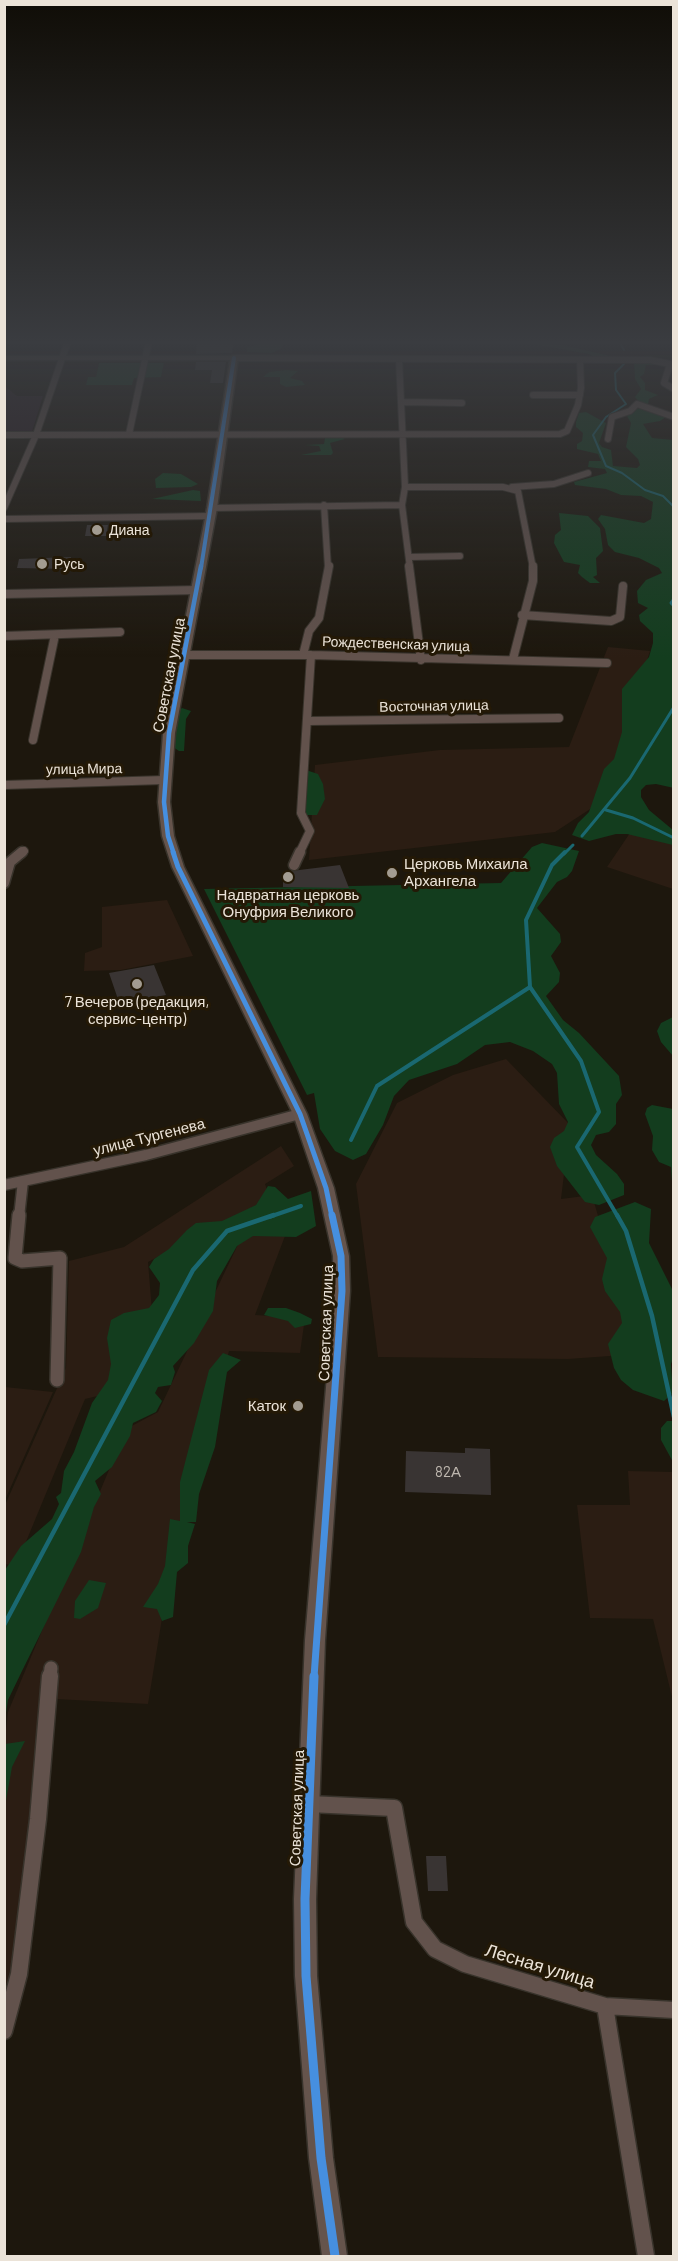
<!DOCTYPE html>
<meta charset="utf-8">
<style>
body{margin:0}
#map{position:relative;width:678px;height:2261px;overflow:hidden;background:#1d170d;font-family:Barlow,sans-serif}
canvas{display:block}
.frame{position:absolute;inset:0;border:6px solid #ebe3d8;pointer-events:none}
</style>
<div id="map">
<canvas width="678" height="2261"></canvas>
<div class="frame"></div>
</div>
<script>
const ctx = document.querySelector('canvas').getContext('2d');
ctx.lineJoin = 'round';
function fillPath(path, color) {
  ctx.fillStyle = color;
  ctx.fill(path, 'evenodd');
}
function toPath(rows) {
  const path = new Path2D();
  for (const r of rows) {
    path.moveTo(r[0], r[1]);
    for (let i = 2; i < r.length; i += 2) path.lineTo(r[i], r[i + 1]);
  }
  return path;
}
function trace(path, color, width, dash) {
  ctx.strokeStyle = color;
  ctx.lineWidth = width;
  ctx.lineCap = dash ? 'butt' : 'round';
  ctx.setLineDash(dash || []);
  ctx.stroke(path);
}
function drawText(font, color, halo, rows, align = 'center') {
  ctx.font = font + ' Barlow,sans-serif';
  ctx.lineWidth = 6;
  ctx.setLineDash([]);
  ctx.textBaseline = 'middle';
  ctx.strokeStyle = halo;
  ctx.fillStyle = color;
  for (const [text, x, y, turn = 0] of rows) {
    ctx.save();
    ctx.translate(x, y);
    ctx.rotate((+turn || 0) * Math.PI / 180);
    ctx.textAlign = isNaN(turn) ? turn : align;
    if (halo) ctx.strokeText(text, 0, 0);
    ctx.fillText(text, 0, 0);
    ctx.restore();
  }
}
fillPath(toPath([
 [608,647,650,651,604,800,555,832,309,860,315,765,440,750,569,747],
 [632,830,673,841,673,889,607,867],
 [167,900,193,956,121,970,84,971,85,953,102,947,102,907],
 [506,1059,570,1125,561,1199,592,1195,638,1354,568,1359,378,1357,356,1184,397,1103,453,1075],
 [281,1146,294,1166,265,1184,270,1198,148,1262,152,1311,114,1392,85,1399,16,1566,5,1564,5,1505,66,1368,69,1261,124,1247],
 [243,1234,285,1236,255,1315,305,1318,300,1353,229,1351,164,1606,148,1704,56,1699,10,1985,5,1984,4,1746,8,1712,126,1429,158,1412],
 [5,1387,53,1392,5,1500,4,1387],
 [628,1471,672,1472,673,1701,653,1619,590,1618,577,1505,630,1505]
]), '#2b1d13');
fillPath(toPath([
 [5,386,17,396,43,396,32,432,5,432]
]), '#2a1b22');
fillPath(toPath([
 [251,341,284,341,282,348,272,353,247,352,247,347,259,345],
 [517,341,562,345,619,358,595,358,589,354],
 [641,361,663,365,646,365,644,374,640,377,645,383,645,390,658,395,649,399,648,405,641,404,635,397,641,389,635,379,634,363],
 [99,363,164,363,161,377,134,378,132,385,86,385,88,377,96,377],
 [286,370,298,371,290,378,302,381,305,385,286,387,280,384,280,377,263,377,269,372],
 [646,408,666,417,660,421,643,424,652,438,673,440,674,788,656,784,646,785,641,790,641,797,649,810,673,830,673,845,627,834,616,834,589,841,572,835,578,823,589,812,604,769,614,759,622,732,622,689,649,657,653,643,653,633,640,621,639,615,648,608,638,603,637,591,646,580,662,573,659,568,639,558,615,552,608,545,605,529,598,519,601,515,644,523,651,519,653,502,641,496,621,495,606,489,575,485,574,482,607,473,605,469,588,467,589,461,601,461,598,454,577,449,577,444,582,441,583,433,576,427,576,422,579,413,586,412,604,422,606,423,599,443,602,447,611,450,613,466,637,468,640,465,638,459,626,447,631,423,627,416,636,409],
 [341,437,345,439,330,443,333,453,331,455,301,455,321,451,319,446,305,445,324,444,325,438],
 [163,473,181,474,198,484,191,487,156,488,155,479],
 [193,490,200,491,201,501,152,499],
 [559,513,588,516,600,528,603,551,596,558,597,575,593,577,600,583,590,583,582,577,578,573,580,565,564,562,554,543,555,535,561,530],
 [182,708,191,711,186,719,184,751,179,751,173,747,179,710],
 [306,770,318,774,323,784,325,799,317,815,307,815,304,812],
 [542,843,579,851,572,871,567,877,557,882,537,908,560,934,561,942,551,956,560,973,559,982,546,996,563,1020,579,1033,619,1076,622,1095,616,1104,616,1124,609,1132,596,1135,591,1145,596,1155,617,1174,624,1184,624,1195,599,1205,585,1202,557,1166,550,1147,554,1138,564,1131,568,1122,559,1104,557,1073,552,1064,533,1051,510,1042,485,1045,457,1064,409,1080,394,1096,383,1125,366,1154,353,1160,335,1151,320,1129,314,1093,307,1095,204,889,501,883,532,847],
 [673,1017,673,1056,661,1042,657,1031,661,1023],
 [652,1105,673,1109,673,1196,671,1167,659,1162,652,1150,653,1136,645,1114,647,1108],
 [268,1186,275,1187,288,1199,311,1191,316,1226,296,1237,253,1236,237,1246,217,1281,213,1311,194,1343,173,1366,175,1372,171,1385,158,1387,155,1393,162,1401,156,1412,133,1423,130,1436,112,1467,95,1481,101,1494,94,1507,81,1552,22,1671,8,1700,5,1719,5,1570,21,1546,52,1519,59,1504,56,1497,61,1493,64,1471,74,1452,92,1403,108,1380,111,1364,107,1338,111,1320,124,1313,149,1308,159,1295,160,1283,149,1267,154,1259,169,1249,187,1230,196,1223,222,1221,256,1205],
 [635,1202,651,1209,649,1243,673,1291,674,1356,671,1364,673,1393,664,1401,633,1390,621,1380,614,1368,608,1344,622,1323,620,1312,605,1291,602,1279,607,1258,590,1227,595,1217],
 [268,1308,286,1308,300,1313,312,1319,311,1324,295,1328,288,1321,264,1315],
 [223,1353,241,1360,227,1372,215,1447,199,1494,196,1522,187,1522,195,1524,188,1546,188,1563,177,1572,173,1617,162,1621,157,1609,143,1607,158,1584,165,1566,170,1519,180,1521,180,1482,209,1370],
 [667,1421,673,1421,673,1462,661,1440,661,1428],
 [89,1580,106,1583,98,1608,80,1619,74,1618,75,1601],
 [25,1741,12,1767,5,1806,5,1744]
]), '#133d1e');
trace(toPath([
 [619,341,624,350],
 [624,364,615,373,616,390,626,404,606,417,593,435,606,466,622,473,645,490,663,496,674,507]
]), '#1a6871', 2);
trace(toPath([
 [674,599,671,603,674,606],
 [606,810,633,818,674,838],
 [582,836,630,778,674,707],
 [564,854,573,845]
]), '#1a6871', 3);
trace(toPath([
 [565,852,552,865,526,920,530,987,581,1061,599,1112,577,1147,618,1217],
 [351,1140,377,1086,530,987],
 [269,1217,301,1206]
]), '#1a6871', 4);
trace(toPath([
 [617,1215,626,1231,652,1316,674,1417],
 [4,1625,193,1270,227,1231,274,1215]
]), '#1a6871', 4.5);
fillPath(toPath([
 [197,341,234,341,232,353,196,354],
 [196,362,226,362,223,383,210,383,212,370,195,370],
 [87,525,108,525,106,536,85,536],
 [71,557,68,569,17,568,19,559],
 [340,865,349,888,283,887,283,872],
 [154,965,166,995,133,1001,135,1006,121,1008,109,973],
 [465,1448,490,1449,491,1495,405,1492,406,1451,465,1453],
 [426,1856,446,1856,448,1891,428,1891]
]), '#393433');
const streetFar4 = toPath([
 [234,358,650,360,670,364,664,383,674,389],
 [399,359,405,487,402,505,410,568],
 [533,395,580,395],
 [403,402,462,403],
 [129,434,149,341],
 [4,435,560,434,567,431,578,405,581,388,580,360],
 [608,439,612,417,630,411,637,404,674,417],
 [405,487,503,487,518,491,533,568],
 [512,487,554,484,588,473],
 [324,505,328,568],
 [4,508,36,435,68,341],
 [212,508,402,505],
 [4,519,211,516],
 [409,557,460,556]
]);
const streetFar3 = toPath([
 [409,566,421,660],
 [4,594,198,590],
 [522,615,611,621,620,617,623,586],
 [4,636,120,632],
 [184,655,311,655,607,663],
 [303,655,309,631,319,618,329,566],
 [513,659,533,581,533,566],
 [309,721,559,718],
 [33,740,55,635],
 [4,785,164,780],
 [21,854,24,851],
 [299,854,310,831,301,813,311,655]
]);
const streetFar2 = toPath([
 [294,865,300,852],
 [4,883,10,862,22,852],
 [4,1185,146,1155,300,1114],
 [19,1217,23,1181]
]);
const streetFar1 = toPath([
 [19,1215,15,1258,22,1261,60,1258,57,1380],
 [50,1677,51,1668]
]);
const street = toPath([
 [309,1804,394,1808,414,1922,435,1949,465,1964,605,2006,646,2256],
 [605,2006,674,2010],
 [4,2031,19,1974,38,1819,50,1676]
]);
const secondary = toPath([
 [4,356,234,356,238,358,217,508,175,733,170,802,174,836,184,867,307,1114,334,1188,349,1256,350,1291,325,1640,316,1899,317,1976,333,2158,347,2256,322,2256,309,2158,295,1976,294,1899,305,1640,334,1291,333,1256,318,1188,293,1114,172,867,162,836,158,802,163,733,207,508,230,360,4,360,4,356]
]);
trace(streetFar4, '#38332b', 8);
trace(streetFar3, '#38332b', 10);
trace(streetFar2, '#38332b', 13);
trace(streetFar1, '#38332b', 16);
trace(street, '#38332b', 19);
trace(secondary, '#38332b', 3);
trace(streetFar4, '#62524c', 6);
trace(streetFar3, '#62524c', 8);
trace(streetFar2, '#62524c', 10);
trace(streetFar1, '#62524c', 13);
trace(street, '#62524c', 16);
fillPath(secondary, '#65544c');
trace(toPath([
 [201,568,234,358]
]), '#468fdf', 4);
trace(toPath([
 [174,854,168,836,164,802,169,733,201,566]
]), '#468fdf', 4.5);
trace(toPath([
 [173,852,178,867,300,1114,326,1188,332,1217]
]), '#468fdf', 5);
trace(toPath([
 [314,1677,342,1291,341,1256,332,1215]
]), '#468fdf', 7);
trace(toPath([
 [314,1676,305,1899,306,1976,321,2158,335,2256]
]), '#468fdf', 9);
const sky = ctx.createLinearGradient(0, 0, 0, 658);
sky.addColorStop(0, '#100d07');
sky.addColorStop(0.52, '#3a3c40');
sky.addColorStop(1, '#3a3c4000');
ctx.fillStyle = sky;
ctx.fillRect(0, 0, 678, 658);
for (const [x, y, r, color] of [
 [97,530,6,"#a39c91"],
 [42,564,6,"#a39c91"],
 [392,873,6,"#a39c91"],
 [288,877,6,"#a39c91"],
 [137,984,6,"#a39c91"],
 [298,1406,6,"#a39c91"]
]) {
  const dot = new Path2D();
  dot.arc(x, y, r, 0, 2 * Math.PI);
  ctx.fillStyle = color;
  ctx.fill(dot);
  trace(dot, '#241906', 2);
}
drawText('14px', '#ebe3d8', '#241906', [
 ["Диана",109,530],
 ["Русь",54,564]
], 'left');
drawText('14px', '#ebe3d8', '#241906', [
 ["Рождественская улица",396,644,2],
 ["Восточная улица",434,706,-1],
 ["улица Мира",84,769,-1]
]);
drawText('15px', '#ebe3d8', '#241906', [
 ["Советская улица",169,675,-79],
 ["улица Тургенева",149,1137,-14],
 ["Советская улица",326,1323,-88],
 ["Советская улица",297,1808,-88]
]);
drawText('15px', '#ebe3d8', '#241906', [
 ["Церковь Михаила",404,864,"left"],
 ["Архангела",404,881,"left"],
 ["Надвратная церковь",288,895],
 ["Онуфрия Великого",288,912],
 ["7 Вечеров (редакция,",137,1002],
 ["сервис-центр)",137,1019],
 ["Каток",286,1406,"right"]
]);
drawText('15px', '#beb7af', null, [
 ["82А",448,1472]
]);
drawText('18px', '#ebe3d8', '#241906', [
 ["Лесная улица",540,1966,17]
]);
</script>
